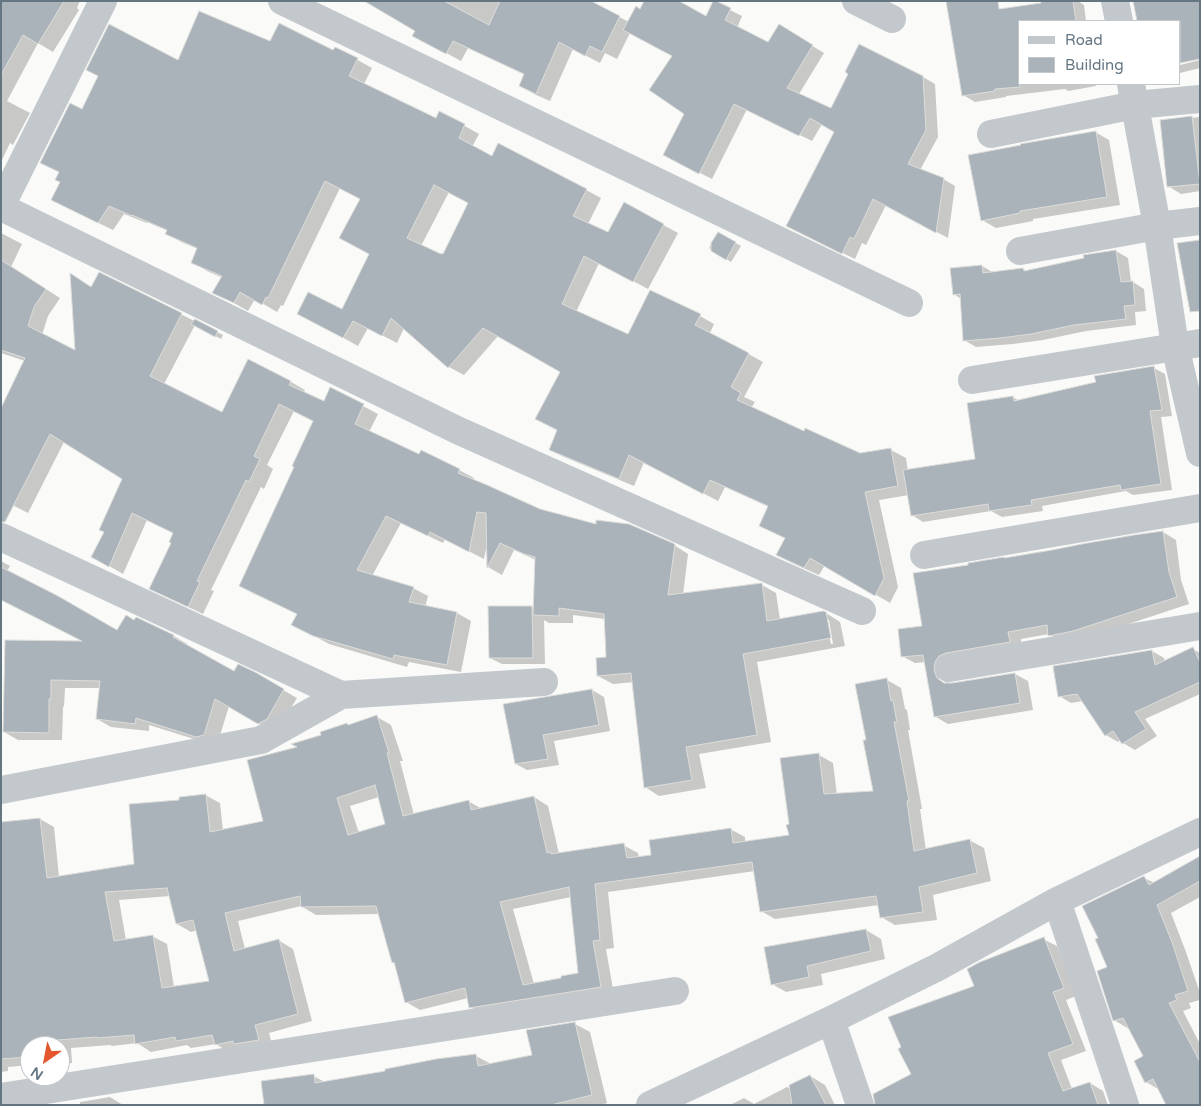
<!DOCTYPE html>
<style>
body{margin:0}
#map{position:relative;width:1201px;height:1106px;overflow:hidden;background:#fafaf8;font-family:"Varela Round",sans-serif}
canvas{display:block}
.frame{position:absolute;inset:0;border:2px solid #657683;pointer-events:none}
.legend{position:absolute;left:1018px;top:20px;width:162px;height:65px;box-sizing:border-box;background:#fff;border:1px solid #c1c8cd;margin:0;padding:6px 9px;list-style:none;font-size:15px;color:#657683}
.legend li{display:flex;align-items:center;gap:10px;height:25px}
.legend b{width:25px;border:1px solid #c1c8cd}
.north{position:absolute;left:20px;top:1036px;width:50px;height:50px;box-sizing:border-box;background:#fff;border:1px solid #c1c8cd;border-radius:50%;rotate:213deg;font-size:14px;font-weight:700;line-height:20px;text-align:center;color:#657683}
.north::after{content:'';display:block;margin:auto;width:18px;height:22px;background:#e4572e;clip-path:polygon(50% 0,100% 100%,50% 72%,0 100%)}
</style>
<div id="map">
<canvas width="1201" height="1106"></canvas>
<div class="frame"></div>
<ul class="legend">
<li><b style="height:6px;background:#c3c8cc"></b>Road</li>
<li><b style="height:14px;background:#aab3b9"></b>Building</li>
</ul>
<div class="north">N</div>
</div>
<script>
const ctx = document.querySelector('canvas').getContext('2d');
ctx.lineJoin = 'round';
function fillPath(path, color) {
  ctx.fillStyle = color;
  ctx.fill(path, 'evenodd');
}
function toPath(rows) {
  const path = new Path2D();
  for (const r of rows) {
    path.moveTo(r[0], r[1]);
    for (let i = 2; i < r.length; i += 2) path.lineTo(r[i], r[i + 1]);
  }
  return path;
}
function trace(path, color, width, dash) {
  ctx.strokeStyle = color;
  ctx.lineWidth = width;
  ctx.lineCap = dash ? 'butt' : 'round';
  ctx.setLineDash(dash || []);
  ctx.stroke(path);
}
fillPath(toPath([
 [1,1,80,1,77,8,79,10,53,52,38,43,7,101,30,113,13,145,10,143,1,162],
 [366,1,588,1,629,22,641,10,707,18,714,2,742,16,737,28,768,44,779,26,824,53,799,94,832,110,923,77,935,84,938,137,920,170,943,179,955,186,948,238,886,205,866,245,862,243,855,259,788,226,836,132,822,124,812,141,747,109,712,179,676,161,685,114,674,56,630,33,617,59,605,53,600,63,573,49,550,101,534,94,520,86,525,75,468,48,461,61,428,43,417,31],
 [1049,1,1078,1,1084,5,1086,21,1020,21,1020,84,1095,84,1096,86,1068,91,1065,89,1006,96,1006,97,975,102,963,95,950,19,1042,4],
 [1134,1,1200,1,1200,58,1180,62,1180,21,1138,21],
 [270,43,334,52,336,48,372,68,364,84,436,119,440,112,479,134,472,147,492,157,586,190,601,198,588,224,608,234,624,204,678,233,648,289,599,263,576,312,629,336,700,316,714,324,710,333,763,362,744,397,755,402,751,408,804,433,860,455,891,450,906,458,908,471,977,460,1013,397,1019,401,1154,368,1165,374,1172,416,1161,417,1172,490,1133,495,1126,491,1042,506,1043,511,1002,517,991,511,923,522,912,515,909,495,879,500,898,587,890,603,825,565,819,575,794,564,779,556,786,539,760,525,769,507,725,487,718,501,644,462,634,486,564,457,550,449,558,430,561,371,498,336,464,375,449,367,404,328,397,343,368,328,358,346,313,321,342,311,371,254,361,199,340,188,283,306,281,305,277,312,255,299,248,311,214,292,223,278,207,271,192,262,198,249,181,242,166,233,168,231,147,222,147,223,124,214,113,230,67,208,61,182,60,173,42,162,83,110,179,62],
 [449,192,470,203,444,255,421,246],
 [1200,60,1200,68,1180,73,1180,65],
 [1200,117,1200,191,1181,194,1168,186,1161,121],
 [1095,132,1109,140,1120,205,1033,219,1033,221,996,228,982,220],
 [1,233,22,244,11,267,60,298,48,316,42,335,76,352,72,275,92,287,99,274,223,335,221,339,195,325,164,384,223,413,291,382,305,390,303,393,324,403,331,389,378,414,369,432,420,456,459,470,474,478,472,480,539,510,674,545,688,554,683,595,762,585,776,593,780,620,826,613,840,622,845,646,757,662,771,742,699,754,706,788,659,796,645,787,634,682,613,684,598,676,607,658,605,619,573,615,573,623,549,623,544,620,545,664,502,664,490,658,532,607,535,609,536,560,514,550,502,575,488,567,488,544,487,544,484,559,445,539,443,543,401,523,372,576,413,588,428,596,425,607,457,613,471,621,461,672,409,662,407,667,329,644,307,632,298,614,254,594,240,586,296,467,314,421,294,411,267,465,273,469,264,489,261,487,211,590,214,591,203,614,165,596,174,533,147,520,123,574,92,556,105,532,124,478,64,442,28,513,1,499,1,406,3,407,25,361,1,353],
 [826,620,829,620,833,644,831,644],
 [718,233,741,246,731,262,709,248],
 [1116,251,1128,258,1131,282,1133,282,1144,289,1146,311,1135,312,1136,325,1086,331,1043,340,1013,344,976,347,964,340,961,299,954,294,982,266,994,273,1023,269,1027,271],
 [1163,532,1176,540,1181,580,1189,604,1086,638,1062,642,1049,634,1021,639,1022,649,946,678,949,684,1015,674,1028,681,1033,710,948,724,936,717,926,662,915,663,902,656,923,627],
 [939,678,950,685,948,687,939,681],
 [1,561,10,566,7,571,118,632,134,622,136,618,174,636,187,644,186,646,234,673,255,674,297,698,280,726,272,731,229,706,218,742,210,744,149,725,149,731,111,727,97,719,101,688,65,688,64,707,63,706,62,740,18,740,4,732,6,641,85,643,1,599],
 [1193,649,1200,653,1200,694,1145,719,1157,736,1135,750,1123,743,1121,740,1118,742,1106,735,1083,701,1071,703,1059,696,1152,651,1164,658,1165,662],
 [887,680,901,688,905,709,907,710,910,730,908,730,922,809,920,809,926,850,969,840,984,848,991,881,933,895,937,920,895,925,881,917,879,905,775,919,761,911,755,871,608,892,614,948,606,949,614,995,485,1015,470,1007,468,998,420,1010,406,1002,396,964,393,962,379,914,316,915,301,906,238,921,245,949,278,940,293,949,312,1021,269,1033,273,1048,230,1053,216,1044,191,1048,187,1045,151,1052,137,1043,112,1046,110,1045,71,1048,72,1063,60,1064,60,1046,30,1046,30,1065,8,1067,8,1071,1,1072,1,823,40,819,54,827,59,877,135,865,180,801,205,795,220,803,223,831,265,822,300,748,347,724,350,725,377,717,391,725,403,761,400,761,414,815,468,801,482,809,534,797,548,806,559,854,623,845,638,853,639,858,652,856,730,829,745,837,745,842,790,836,790,825,819,755,833,763,837,795,875,792,867,741],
 [379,797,386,825,359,833,350,806],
 [170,896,177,924,191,932,197,930,210,982,174,987,167,944,152,936,126,940,119,900],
 [571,897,579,974,534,984,513,909],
 [592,690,604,697,610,731,554,741,559,765,527,770,516,764,504,705],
 [1200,857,1200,897,1171,913,1186,952,1200,993,1200,1000,1189,1003,1191,1008,1183,1011,1200,1044,1200,1105,1160,1090,1146,1082,1144,1057,1129,1029,1114,1020,1108,968,1144,878,1155,883],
 [866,930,881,939,885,959,821,974,823,985,786,992,772,984],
 [1043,939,1057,946,1076,996,1066,1000,1086,1051,1061,1060,1072,1089,1090,1083,1103,1091,1108,1105,876,1105,912,1075,976,987],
 [575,1024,590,1032,607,1103,601,1105,265,1105,313,1076,325,1082,476,1056,491,1064,534,1056],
 [810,1076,825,1085,835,1105,730,1105,744,1098,754,1104,787,1087,791,1089],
 [110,1097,123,1105,76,1105,80,1104,80,1102]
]), '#0003');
const building = toPath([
 [1,1,64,1,38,44,23,35,1,75,1,1],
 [364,1,444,1,489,25,500,1,591,1,620,16,602,52,590,46,585,56,559,42,536,94,519,86,524,74,453,41,446,54,412,36,415,31,364,1],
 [644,1,679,1,706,16,713,1,716,1,731,8,725,20,768,42,779,24,813,45,787,88,831,108,848,74,845,72,859,44,923,76,926,130,908,164,944,178,936,233,873,199,854,239,850,237,842,254,786,226,834,132,810,118,799,136,734,104,699,174,663,155,684,114,649,90,672,56,623,30,636,6,640,9,644,1],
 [946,1,998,1,999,9,1041,3,1041,1,1073,1,1076,21,1020,21,1020,87,995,89,995,91,962,96,946,1],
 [1133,1,1200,1,1200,59,1180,63,1180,21,1137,21,1133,1],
 [199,11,270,41,279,23,333,50,335,47,358,58,349,76,436,118,439,111,465,124,459,138,492,156,498,143,587,189,573,216,608,232,624,202,664,224,633,282,584,256,562,304,628,334,650,290,701,314,695,325,749,353,731,387,741,393,737,400,804,431,805,428,860,453,891,448,898,486,865,492,884,578,875,596,810,558,804,568,776,555,785,538,759,526,768,506,710,480,703,494,629,455,619,479,549,450,557,430,535,419,560,372,483,328,448,368,391,318,382,336,353,321,343,338,297,314,308,292,342,309,369,254,339,238,360,199,325,181,268,298,266,297,262,305,240,292,234,303,212,293,222,276,191,263,197,248,165,234,167,230,132,215,132,216,109,206,98,223,51,200,60,182,55,180,59,172,40,163,70,103,82,109,98,76,86,70,109,24,178,60,199,11],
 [434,185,468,203,443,254,441,253,441,254,407,238,434,185],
 [1192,116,1200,184,1167,187,1160,120,1192,116],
 [1096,131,1107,197,1020,211,1020,213,981,221,968,155,1021,145,1020,144,1043,140,1096,131],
 [718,232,736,242,726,260,711,251,711,243,718,232],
 [1200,240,1200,311,1190,312,1177,243,1200,240],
 [1116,250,1121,282,1133,281,1135,305,1124,306,1126,319,1074,325,1031,334,1000,338,963,341,960,294,953,295,950,268,982,265,983,273,1023,268,1024,271,1084,258,1083,255,1116,250],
 [1,260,46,289,34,307,28,326,75,350,70,273,91,287,99,272,182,313,150,376,222,412,248,359,291,381,289,385,324,401,330,387,364,404,355,424,419,454,421,450,460,469,458,473,487,485,540,509,596,524,596,520,629,524,675,544,668,595,762,583,767,621,823,611,826,612,831,638,743,654,757,735,686,747,692,780,644,788,631,673,597,676,596,658,606,657,604,614,559,608,559,616,533,615,535,557,524,554,500,543,487,568,486,513,477,512,469,552,430,532,428,536,386,516,357,570,414,587,409,602,457,612,447,665,394,655,393,659,313,636,291,625,297,614,239,586,294,467,292,466,313,421,279,404,254,456,260,459,249,482,246,480,197,581,200,582,188,607,149,589,171,543,169,542,173,533,132,513,109,567,91,557,104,532,99,530,122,479,50,434,5,522,1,522,1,408,25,358,1,350,1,260],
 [195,319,218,331,215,337,191,324,195,319],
 [1154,366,1162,410,1150,411,1161,484,1121,490,1120,485,1031,500,1032,505,989,511,988,504,911,516,903,470,975,459,967,403,1013,396,1014,401,1096,382,1094,376,1154,366],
 [1163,531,1169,572,1177,597,1073,631,1048,636,1047,625,1008,632,1010,642,946,653,939,656,935,662,934,670,937,678,944,683,952,683,1015,673,1020,703,934,717,923,655,901,657,898,629,922,626,913,573,968,565,968,563,1004,557,1004,558,1052,550,1082,544,1134,535,1163,531],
 [1,567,58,596,117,630,126,615,134,620,136,617,174,635,173,637,234,671,238,664,255,672,284,689,267,719,258,724,215,699,204,735,196,737,136,718,135,724,96,719,100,681,51,680,51,699,49,699,49,733,3,732,5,640,82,641,1,600,1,567],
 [488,606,532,606,533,658,489,658,488,606],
 [1193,647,1200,662,1200,682,1135,712,1146,729,1122,744,1113,731,1105,736,1077,694,1058,697,1053,666,1152,650,1155,665,1193,647],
 [887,678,891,701,893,700,895,712,897,722,894,722,909,801,907,801,914,851,970,839,977,873,919,887,923,912,880,918,876,896,760,912,752,862,595,884,600,940,593,941,601,987,469,1008,465,988,405,1003,394,962,392,963,376,906,301,907,300,896,225,913,234,951,279,939,298,1014,255,1025,259,1040,234,1044,233,1041,215,1045,212,1035,176,1041,175,1037,135,1044,134,1035,97,1038,97,1037,57,1040,58,1046,27,1046,28,1057,1,1059,1,822,40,818,47,878,134,864,129,804,179,800,179,797,206,794,210,832,263,821,247,760,297,747,291,744,321,735,320,732,347,723,348,725,377,715,389,753,387,753,403,816,469,800,471,810,534,796,547,853,551,852,551,854,624,843,627,858,651,855,649,840,731,828,733,843,789,835,786,825,789,824,780,758,819,753,824,794,873,791,863,740,866,740,855,684,887,678],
 [375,785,385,824,348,835,337,798,375,785],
 [569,887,578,973,561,976,561,978,523,985,500,902,569,887],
 [167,888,176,924,193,920,209,981,162,988,153,935,114,941,105,892,167,888],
 [592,689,599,725,543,735,548,759,515,764,503,704,592,689],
 [1200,856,1200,881,1157,905,1172,942,1188,991,1175,995,1177,1000,1169,1003,1200,1062,1200,1105,1166,1105,1153,1079,1145,1083,1134,1061,1143,1056,1123,1018,1113,1021,1097,971,1107,967,1095,939,1098,938,1082,906,1144,876,1149,885,1200,856],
 [866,929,871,951,807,966,809,977,771,985,764,947,866,929],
 [1044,937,1064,988,1053,992,1073,1044,1048,1053,1063,1091,1090,1082,1098,1105,875,1105,873,1094,911,1074,898,1049,901,1047,888,1017,974,986,967,969,980,962,1044,937],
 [575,1022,592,1095,551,1105,264,1105,261,1081,314,1074,315,1083,385,1071,385,1069,436,1059,476,1054,478,1066,532,1055,526,1030,575,1022],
 [810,1075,826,1105,792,1105,789,1085,810,1075]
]);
fillPath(building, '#aab3b9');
trace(building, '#dcdcda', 1);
trace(toPath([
 [282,1,909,303],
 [856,1,892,19],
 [1115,1,1119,21],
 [1131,84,1157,226,1175,346,1200,453],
 [991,134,1135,105,1200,99],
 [1,206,103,1],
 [1,207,457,430,862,611],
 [1020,251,1157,226,1200,221],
 [972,380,1200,343],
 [1,537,341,695],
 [924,555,1200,508],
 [949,668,1200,626],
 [1,790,261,740,341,695,544,682],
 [1057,901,1125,1105],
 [831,1020,860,1105],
 [1,1097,675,991],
 [650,1105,831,1020,938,967,1057,901,1200,832]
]), '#c3c8cc', 28);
</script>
